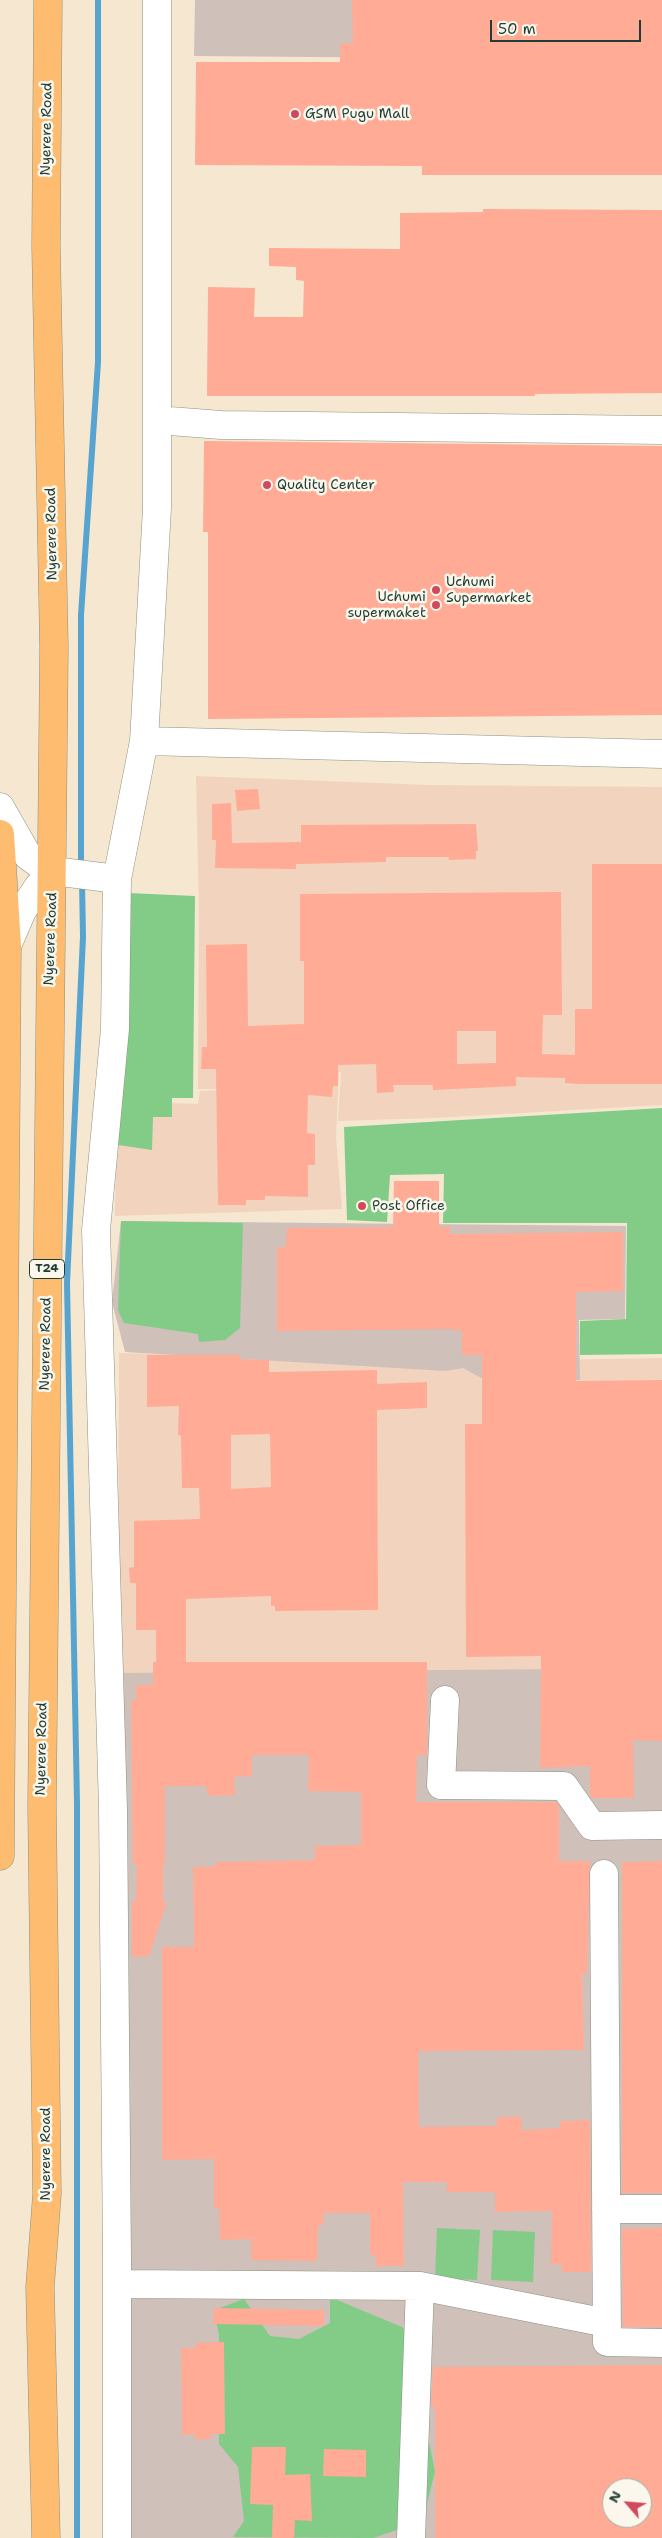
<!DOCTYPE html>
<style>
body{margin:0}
#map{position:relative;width:662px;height:2538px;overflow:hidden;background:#f6e7d1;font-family:"Shantell Sans",sans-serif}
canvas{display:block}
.north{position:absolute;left:602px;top:2478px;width:50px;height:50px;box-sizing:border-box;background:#fbf7ec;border:1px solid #a3ada2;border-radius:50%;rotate:297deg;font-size:14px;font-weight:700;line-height:20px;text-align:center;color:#1f3d34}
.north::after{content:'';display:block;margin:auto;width:18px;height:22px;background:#d1495b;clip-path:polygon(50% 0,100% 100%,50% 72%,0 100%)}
.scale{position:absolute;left:490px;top:20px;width:151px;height:22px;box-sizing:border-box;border:2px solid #1f3d34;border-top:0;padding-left:6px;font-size:15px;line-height:18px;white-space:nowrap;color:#1f3d34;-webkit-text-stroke:4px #fbf7ec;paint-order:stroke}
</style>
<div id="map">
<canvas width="662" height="2538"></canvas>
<div class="north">N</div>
<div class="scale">50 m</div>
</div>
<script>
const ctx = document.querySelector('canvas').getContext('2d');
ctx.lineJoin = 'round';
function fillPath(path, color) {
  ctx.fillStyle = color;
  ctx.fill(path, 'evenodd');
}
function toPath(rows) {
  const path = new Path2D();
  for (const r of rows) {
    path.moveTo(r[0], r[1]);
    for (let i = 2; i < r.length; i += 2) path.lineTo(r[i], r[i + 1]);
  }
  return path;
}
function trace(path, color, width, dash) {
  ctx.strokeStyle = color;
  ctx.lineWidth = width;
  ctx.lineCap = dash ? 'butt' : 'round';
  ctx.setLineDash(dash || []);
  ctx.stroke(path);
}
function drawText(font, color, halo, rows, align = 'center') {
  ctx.font = font + ' "Shantell Sans",sans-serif';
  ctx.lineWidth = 5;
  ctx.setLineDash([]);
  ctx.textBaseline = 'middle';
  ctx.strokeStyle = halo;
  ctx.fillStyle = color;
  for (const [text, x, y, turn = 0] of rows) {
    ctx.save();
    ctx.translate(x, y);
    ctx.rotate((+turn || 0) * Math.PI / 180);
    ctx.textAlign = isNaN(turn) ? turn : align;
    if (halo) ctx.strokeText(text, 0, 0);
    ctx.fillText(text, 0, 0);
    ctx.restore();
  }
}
fillPath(toPath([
 [196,776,429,785,662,787,662,1105,435,1118,338,1121,341,1072,314,1073,339,1073,336,1137,342,1209,115,1216,116,1144,141,1102,198,1104,200,1091,242,1089,198,1089,199,914],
 [119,1353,486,1361,662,1358,662,1682,212,1685,118,1683]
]), '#f2d4be');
fillPath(toPath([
 [195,0,662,0,662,60,194,56],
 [121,1221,626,1226,625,1319,579,1320,580,1380,483,1379,463,1368,446,1371,125,1352,112,1302],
 [662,1668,662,2538,127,2538,124,1673],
 [612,2488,642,2488,642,2518,612,2518]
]), '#cfc0ba');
fillPath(toPath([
 [128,893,195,896,193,1098,172,1098,172,1117,153,1117,152,1150,118,1145],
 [662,1108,662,1354,580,1355,580,1321,626,1319,627,1223,443,1223,444,1174,390,1175,387,1222,347,1220,344,1127],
 [121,1221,243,1223,240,1328,225,1340,199,1342,198,1334,124,1323,118,1310],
 [437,2228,480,2230,477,2280,435,2278],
 [493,2230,535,2232,533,2282,491,2280],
 [330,2297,402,2327,423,2349,428,2436,435,2472,421,2527,403,2528,373,2538,233,2537,244,2521,238,2467,219,2444,219,2335,214,2310,244,2299,270,2336,299,2339,330,2323]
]), '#83cc88');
trace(toPath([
 [81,868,81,615,98,362,98,0],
 [77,2538,77,1803,67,1283,83,937,82,881]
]), '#58a4d1', 6);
fillPath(toPath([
 [352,0,662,0,662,175,422,175,422,166,195,165,196,62,340,62,340,44,353,43],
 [483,209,662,210,662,393,535,394,535,396,207,396,208,287,255,288,254,317,303,317,304,281,296,280,296,267,269,266,269,248,400,249,400,213,483,212],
 [204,441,662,446,662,715,208,719,208,532,203,532],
 [258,789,260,809,237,811,235,790],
 [231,803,232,843,301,842,301,825,476,824,478,851,476,851,476,859,449,860,449,857,386,857,386,862,296,864,296,869,215,868,216,840,212,840,212,804],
 [592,864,662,864,662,1084,579,1084,565,1083,565,1078,516,1077,516,1086,433,1090,433,1085,393,1085,394,1092,377,1093,376,1064,338,1065,338,1086,333,1086,332,1097,308,1095,307,1133,315,1134,315,1165,308,1165,308,1197,265,1196,265,1200,246,1200,246,1205,218,1205,216,1069,201,1069,202,1047,207,1047,206,945,247,944,248,1026,304,1024,304,961,300,961,300,894,561,892,562,1015,543,1015,542,1054,575,1055,575,1009,592,1009],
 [457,1031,496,1031,496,1063,457,1064],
 [394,1181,439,1181,439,1227,450,1227,450,1234,623,1232,623,1291,576,1292,576,1381,662,1380,662,1741,633,1740,634,1798,592,1798,590,1795,590,1766,540,1768,541,1656,466,1657,465,1424,482,1424,482,1355,462,1355,462,1331,450,1329,277,1331,277,1247,286,1247,287,1228,393,1227],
 [147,1355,240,1355,240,1359,269,1360,269,1372,377,1370,377,1384,427,1382,427,1408,377,1410,378,1610,275,1611,275,1606,271,1606,271,1596,186,1599,186,1662,427,1662,427,1755,417,1755,416,1802,556,1802,559,1806,559,1861,590,1861,587,1974,582,1974,584,2050,418,2051,419,2127,497,2126,497,2117,521,2117,522,2130,560,2128,560,2121,590,2120,591,2272,562,2272,562,2265,551,2264,552,2211,495,2212,495,2192,447,2192,447,2182,403,2182,404,2266,376,2266,376,2255,370,2255,370,2213,323,2213,324,2224,318,2226,317,2261,251,2260,251,2239,220,2240,219,2208,214,2208,214,2159,162,2160,162,1947,194,1947,193,1867,213,1867,217,1862,315,1860,315,1846,361,1845,361,1792,308,1791,309,1755,252,1755,252,1776,234,1777,235,1795,208,1796,206,1786,165,1786,165,1864,163,1864,163,1902,167,1902,149,1956,132,1957,132,1901,136,1901,137,1864,133,1864,131,1700,136,1700,136,1685,153,1685,153,1662,156,1662,156,1630,136,1630,136,1583,130,1583,129,1568,134,1567,134,1521,200,1519,199,1488,182,1488,181,1436,178,1435,179,1406,147,1407],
 [270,1434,271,1487,231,1489,231,1435],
 [662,1861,662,2193,622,2193,622,1862],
 [662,2228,662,2327,623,2327,622,2229],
 [214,2308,324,2310,324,2326,213,2324],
 [224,2342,225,2434,211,2434,211,2439,195,2440,195,2434,182,2435,181,2348,196,2348,195,2343],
 [662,2365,662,2538,435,2538,435,2407,431,2407,433,2367],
 [612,2488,642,2488,642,2518,612,2518],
 [252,2447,286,2447,285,2475,310,2474,312,2521,295,2520,294,2538,272,2538,273,2505,250,2504],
 [324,2449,366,2450,366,2477,323,2476]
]), '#ffab96');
const minor = toPath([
 [157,420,221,425,662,430],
 [144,741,662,754],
 [0,807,28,856,39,864,53,871,117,879],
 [7,946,22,911,38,887,53,871],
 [445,1700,441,1785,564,1786,592,1826,662,1825],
 [604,1874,607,2342,662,2343],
 [606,2209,662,2209],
 [117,2284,420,2286,607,2323],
 [117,2538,117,2259,113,1808,96,1230,115,1029,117,879,144,741,157,508,157,0],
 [411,2538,420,2286]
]);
const highway = toPath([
 [0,834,7,946,0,1856],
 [46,2538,40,2287,47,2194,42,1806,54,648,46,246,48,0]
]);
trace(minor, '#8a9282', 29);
trace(highway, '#8a9282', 29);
trace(minor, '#fff', 28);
trace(highway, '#fdbc6f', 28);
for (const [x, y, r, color] of [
 [295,114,5,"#d1495b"],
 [267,485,5,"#d1495b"],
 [436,590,5,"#d1495b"],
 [436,605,5,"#d1495b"],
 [362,1206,5,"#d1495b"]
]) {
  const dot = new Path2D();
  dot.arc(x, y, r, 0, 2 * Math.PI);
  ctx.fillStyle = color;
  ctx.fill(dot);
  trace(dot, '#fbf7ec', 2);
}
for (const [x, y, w] of [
 [47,1269,35]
]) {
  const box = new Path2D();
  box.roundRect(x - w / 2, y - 9.5, w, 19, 4);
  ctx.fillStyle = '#fbf7ec';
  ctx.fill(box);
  trace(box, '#1f3d34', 1);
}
drawText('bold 12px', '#1f3d34', null, [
 ["T24",47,1269]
]);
drawText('14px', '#1f3d34', '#fbf7ec', [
 ["GSM Pugu Mall",305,114],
 ["Quality Center",277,485],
 ["Uchumi",446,582],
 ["Supermarket",446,598],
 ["Uchumi",426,597,"right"],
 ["supermaket",426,613,"right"],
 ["Post Office",372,1206]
], 'left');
drawText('14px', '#1f3d34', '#fbf7ec', [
 ["Nyerere Road",47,129,-89],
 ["Nyerere Road",52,534,-91],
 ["Nyerere Road",51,939,-88],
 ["Nyerere Road",46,1344,-89],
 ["Nyerere Road",42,1749,-89],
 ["Nyerere Road",46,2154,-90]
]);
</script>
